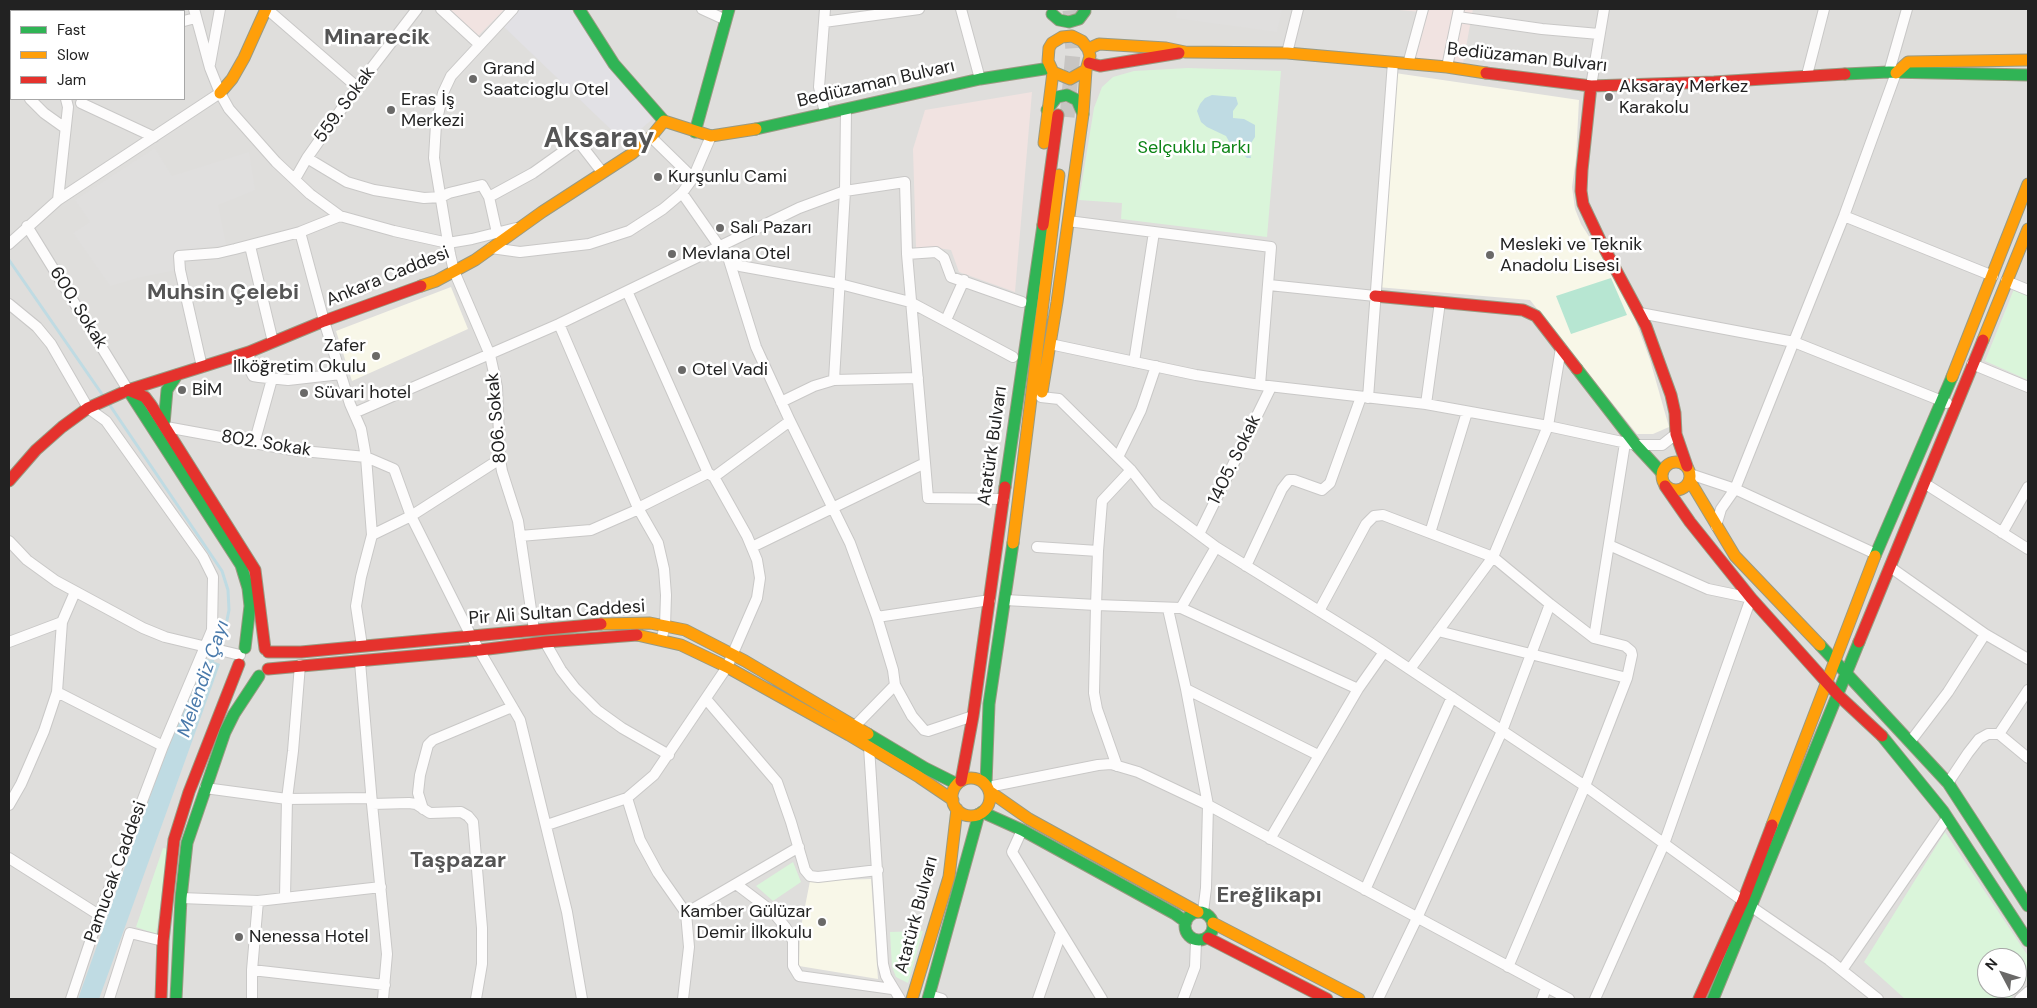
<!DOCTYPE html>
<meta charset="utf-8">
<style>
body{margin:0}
#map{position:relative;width:2037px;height:1008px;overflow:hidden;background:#f0eeeb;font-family:"DM Sans",sans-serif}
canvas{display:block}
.frame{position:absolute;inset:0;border:10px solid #222;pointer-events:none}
.legend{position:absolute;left:10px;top:10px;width:175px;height:90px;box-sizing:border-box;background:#fff;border:1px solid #a7a7a7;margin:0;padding:6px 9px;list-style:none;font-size:15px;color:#222}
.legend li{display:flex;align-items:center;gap:10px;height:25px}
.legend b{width:25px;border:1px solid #a7a7a7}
.north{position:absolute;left:1977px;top:948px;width:50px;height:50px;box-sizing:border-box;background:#fff;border:1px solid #a7a7a7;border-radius:50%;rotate:310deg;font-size:14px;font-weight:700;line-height:20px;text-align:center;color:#222}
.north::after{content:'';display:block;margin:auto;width:18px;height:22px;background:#6a6968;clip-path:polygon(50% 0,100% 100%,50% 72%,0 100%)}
</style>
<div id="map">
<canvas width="2037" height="1008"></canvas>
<div class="frame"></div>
<ul class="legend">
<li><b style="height:6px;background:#30b455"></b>Fast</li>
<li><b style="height:6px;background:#ff9f0a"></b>Slow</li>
<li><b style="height:6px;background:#e5322d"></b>Jam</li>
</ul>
<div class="north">N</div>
</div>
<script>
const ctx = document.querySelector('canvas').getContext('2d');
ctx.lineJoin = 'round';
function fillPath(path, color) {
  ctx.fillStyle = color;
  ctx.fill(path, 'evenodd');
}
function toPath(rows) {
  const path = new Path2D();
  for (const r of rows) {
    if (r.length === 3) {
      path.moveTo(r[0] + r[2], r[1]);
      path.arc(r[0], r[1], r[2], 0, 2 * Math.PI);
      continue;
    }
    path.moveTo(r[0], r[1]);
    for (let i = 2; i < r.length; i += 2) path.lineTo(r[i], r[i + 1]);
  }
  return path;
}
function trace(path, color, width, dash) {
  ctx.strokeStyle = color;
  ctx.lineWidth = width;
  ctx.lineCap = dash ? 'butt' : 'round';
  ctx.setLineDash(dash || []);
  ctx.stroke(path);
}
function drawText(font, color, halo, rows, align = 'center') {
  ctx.font = font + ' "DM Sans",sans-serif';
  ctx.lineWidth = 5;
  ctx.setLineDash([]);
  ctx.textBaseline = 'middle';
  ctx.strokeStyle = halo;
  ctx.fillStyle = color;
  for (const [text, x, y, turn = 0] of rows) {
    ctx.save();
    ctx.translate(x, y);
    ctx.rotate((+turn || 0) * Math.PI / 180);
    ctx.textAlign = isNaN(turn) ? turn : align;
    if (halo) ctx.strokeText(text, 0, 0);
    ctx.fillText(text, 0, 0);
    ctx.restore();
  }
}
fillPath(toPath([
 [9,9,2028,9,2028,999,9,999],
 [11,11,184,11,184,99,11,99],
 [1987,958,2017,958,2017,988,1987,988]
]), '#dfdedc');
fillPath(toPath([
 [446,9,505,9,477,37],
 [1388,9,1473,9,1462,69,1408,64,1422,12],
 [1032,92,1015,292,959,272,951,250,938,248,916,248,913,149,925,110]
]), '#f1e3e1');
fillPath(toPath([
 [1395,73,1579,100,1576,158,1572,187,1575,209,1581,224,1613,274,1632,311,1650,360,1669,427,1653,434,1637,434,1530,300,1377,287],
 [451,287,468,329,352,381,336,331],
 [871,879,878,979,799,966,800,932,810,881]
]), '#f8f7e8');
fillPath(toPath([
 [1188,68,1281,71,1267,237,1121,219,1122,203,1079,200,1094,108,1102,87,1113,77,1134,71],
 [2014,289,2028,295,2028,380,1985,361],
 [1945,832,2028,956,2028,978,2010,999,1905,999,1864,962],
 [1987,958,2017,958,2017,988,1987,988],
 [163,848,168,849,156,934,136,927],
 [793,862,801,882,773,901,756,886],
 [923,931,908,983,896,977,892,967,890,932]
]), '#daf5da');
fillPath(toPath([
 [1611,278,1627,315,1571,334,1556,296]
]), '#b7e6d2');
fillPath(toPath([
 [1177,9,1282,9,1277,32,1176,18],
 [155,148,172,176,249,152,255,190,218,205,226,245,176,250,176,270,141,277,110,286,73,233,90,222,75,200]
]), '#e0dfde');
fillPath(toPath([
 [518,9,574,9,656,116,625,143,503,26]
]), '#e2e1e5');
fillPath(toPath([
 [1212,95,1236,97,1238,104,1233,111,1233,118,1244,119,1255,125,1255,137,1249,146,1251,158,1247,158,1244,155,1235,152,1226,136,1207,127,1201,122,1197,111,1200,104,1205,98],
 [200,656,220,664,99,999,78,999]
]), '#bfdbe3');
trace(toPath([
 [9,260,104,397],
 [109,404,222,571,228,590,229,610,225,630,211,664]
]), '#bfdbe3', 3);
trace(toPath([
 [1067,117,1073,52,1070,9]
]), '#c7c5c3', 15, [15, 8]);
const street = toPath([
 [47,9,51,11],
 [135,9,142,11],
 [194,9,210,68,220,93,229,109,276,162,310,194,340,216,394,231,448,243,472,239,516,228],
 [267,9,357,87],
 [441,9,479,44],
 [513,9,451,76,443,93,436,124,434,158,450,254,454,271,490,355,497,387,500,459,502,471,518,521,534,630],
 [702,9,726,20],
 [825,9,819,87,825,113],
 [961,9,980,79],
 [61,11,61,9],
 [1458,17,1542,29,1599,34],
 [184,21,195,18],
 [824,22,919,9],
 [1287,53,1298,9],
 [9,58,11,65],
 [210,64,220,9],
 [1408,64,1423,9],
 [1447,67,1459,9],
 [1889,72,1907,9],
 [1807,75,1824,9],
 [1591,86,1604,9],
 [30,99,44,113,65,128],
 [81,103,154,137],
 [651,137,693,178],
 [307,158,347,182,374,190,424,198,441,197,449,193,482,185,489,197,533,173,578,141,602,172],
 [295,179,307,158,357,87,417,9],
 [682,193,719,246,728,257,740,266,840,284,910,302,1013,357],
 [489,197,497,233],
 [58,200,68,107,66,99],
 [1844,216,1993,276],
 [1068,221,1154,232,1134,362],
 [27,226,128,390,124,392],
 [300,232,324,321,350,404,361,429,366,457,372,535,361,577,356,606,362,646],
 [1154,232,1271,247,1260,385],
 [9,244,58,200,220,93],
 [250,246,273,342],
 [491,248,520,252,589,244,629,231,663,209,682,193,693,178,711,136],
 [907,254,936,252,944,258,951,277,1022,302],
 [728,257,756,347,790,421,850,543,877,617,893,670,895,685,855,726],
 [2006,281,2028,290],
 [1269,285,1375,296],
 [9,304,37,327,51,344,88,408,106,421,203,557,213,577,212,630,163,746,99,915,71,999],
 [1640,313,1794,342,1947,403],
 [946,320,964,280],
 [559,324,638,508,658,543,664,569,666,595,665,626,661,640],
 [1050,344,1196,375,1260,385,1426,404,1548,426,1636,445,1662,445,1676,434],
 [249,352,251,372,253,376,259,377,288,380,341,374],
 [1972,364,2028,387],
 [202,367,180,270,179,256,218,253,235,249,300,232,340,216],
 [834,380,845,191,846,109],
 [1041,397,1059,399,1131,470,1157,503,1216,547,1369,642,1585,786,1743,901,1829,960,1878,999],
 [1368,398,1393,62],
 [781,402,814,386,834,380,918,378],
 [1426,404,1440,302],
 [354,413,559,324,799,208,845,191,905,182,907,254,925,463,752,547],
 [166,427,292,450,366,457,394,469,411,516,471,636,520,720,567,912,582,999],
 [254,444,272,379],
 [1118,457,1141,410,1156,366],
 [925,463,928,498,1004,499],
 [1690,474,1735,489,1876,554],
 [714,477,790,421],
 [1924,483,2028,549],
 [638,508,708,473],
 [1716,526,1721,509,1735,489,1844,216,1896,73],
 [1430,533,1467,412],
 [2002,533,2028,487],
 [1199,534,1271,387],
 [372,535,411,516,500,459],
 [520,536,591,530,639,509],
 [9,541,27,560,56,581,143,628,165,637,240,655],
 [1037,547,1098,551,1102,501,1131,470],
 [1246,566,1282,489,1289,480,1294,480,1322,490,1330,483,1361,397],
 [1890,567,1985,634,2028,659],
 [1005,600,1096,605,1098,551],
 [1181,608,1216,547],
 [1168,609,1186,689,1318,755],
 [1319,611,1366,524,1374,516,1383,515,1493,557,1550,604,1502,731,1417,918,1378,999],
 [877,617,990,600],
 [1438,631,1627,678],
 [1594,638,1625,443],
 [9,642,62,622],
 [545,642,561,670,575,688,597,710,622,728,669,755],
 [360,662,372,804,387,954,383,999],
 [1410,669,1493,557,1548,426,1561,348],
 [895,685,912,716,924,730,928,731,973,716],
 [1186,689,1208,805,1206,888,1203,912],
 [57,692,163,746],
 [706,699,777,782,791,822,805,870,810,876,818,877,878,870],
 [1999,734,2028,690],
 [1910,742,1948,692,1985,634],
 [869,747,883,964,886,976,900,999],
 [1117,766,1097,709,1094,693,1096,605,1181,608,1358,689],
 [1948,783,1968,753,1979,739,1988,734,1999,734,2028,758],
 [988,787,1098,765,1111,764,1138,772,1208,805,1569,999],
 [205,788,287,799,371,798],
 [627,798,640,840,658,873,686,913,689,947,683,999],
 [372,804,409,803,416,804,430,813,461,812,468,816,473,822,482,928,482,964,476,999],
 [9,805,21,784,44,731,57,692,62,622,75,592],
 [423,809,418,793,420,775,428,745,433,740,512,707],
 [547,825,627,798,654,775,727,667,757,598,760,578,757,560,747,536,714,477,708,473,627,291],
 [1022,830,1012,852,1102,999],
 [1270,839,1358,689,1384,652],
 [9,858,99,915],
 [736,884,773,912,786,928,793,941,793,966,799,976,892,989],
 [1365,890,1452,697],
 [285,897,287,799,293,751,300,665],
 [181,898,258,901,381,887],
 [686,913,799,847],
 [1508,967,1585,786,1627,678,1632,655,1631,651,1625,646,1594,638,1550,604],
 [252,970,385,985],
 [1842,970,1947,818],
 [929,995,942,999],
 [109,999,130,933,163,941],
 [252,999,252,970,258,901],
 [1038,999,1061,933],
 [1183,999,1195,967,1196,941],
 [1542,999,1546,988],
 [1595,999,1664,844,1751,598,1708,589,1609,545],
 [2020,999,2028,992]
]);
const fast = toPath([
 [579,9,614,64,664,121],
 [1052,14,1059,20,1069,22,1079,19,1085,11],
 [1845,74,1889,72,2028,75],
 [1047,110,1057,97,1067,95,1077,100,1083,114],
 [756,129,980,79,1050,68],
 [695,132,729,9],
 [1577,369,1636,445,1662,473],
 [128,390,241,565,248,588,250,606,245,648],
 [164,424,167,390,177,375],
 [1005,487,1043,225],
 [1875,556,1952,377],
 [1820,645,1948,783,2028,906],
 [868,734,925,768,957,784],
 [1882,736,1943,811,2028,941],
 [986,784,989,704,1013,543],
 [982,812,1022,830,1175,914,1186,922],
 [1199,926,14],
 [176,999,181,898,187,843,225,732,234,714,259,676],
 [928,999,979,814],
 [1713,999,1859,642]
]);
const slow = toPath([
 [1088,49,1099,44,1166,48,1185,52,1287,53,1447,67,1486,73],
 [1896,73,1908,62,2028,60],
 [220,93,232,79,244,58,266,9],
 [1044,143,1053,72,1048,61,1049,48,1052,43,1062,37,1072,36,1082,41,1088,49,1090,56,1086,70,1070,79,1053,72],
 [421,286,436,281,475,260,542,212,633,153,651,137,664,121,711,136,756,129],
 [1983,340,2028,229],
 [1952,377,2028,184],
 [1042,392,1057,302,1083,114,1086,70],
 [1676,476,14],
 [1690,481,1735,556,1820,645],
 [1013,543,1059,175],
 [601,624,650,623,685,630,745,661,868,734],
 [637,635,681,645,727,667,849,735,919,777,953,800],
 [971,797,19],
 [989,791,1029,819,1198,912],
 [1772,825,1875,556],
 [1213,923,1359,999],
 [912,999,949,877,957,809]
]);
const jam = toPath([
 [1089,63,1100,66,1179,53],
 [1486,73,1591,86,1714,82,1845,74],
 [1591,86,1582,170,1581,191,1583,204,1601,242,1646,326,1671,395,1675,413,1676,434,1687,466],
 [1043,225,1058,115],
 [1375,296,1523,310,1536,316,1577,369],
 [128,390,249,352,324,321,421,286],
 [128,390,145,397,151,405,255,570,265,649],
 [9,481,36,450,62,427,88,408,124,392],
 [1665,486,1690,522,1751,598,1838,695,1882,736],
 [1859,642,1983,340],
 [268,652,301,652,601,624],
 [268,669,480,650,545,642,637,635],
 [961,781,973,716,1005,487],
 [1208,938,1327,999],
 [161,999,163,941,174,840,189,792,239,664],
 [1699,999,1743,901,1772,825]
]);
trace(street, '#c9c8c7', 12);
trace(fast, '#999a82', 13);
trace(slow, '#999a82', 13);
trace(jam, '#999a82', 13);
trace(street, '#fdfcfc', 10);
trace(fast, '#30b455', 11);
trace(slow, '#ff9f0a', 11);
trace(jam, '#e5322d', 11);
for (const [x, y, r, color] of [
 [473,79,5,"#6a6968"],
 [1609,97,5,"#6a6968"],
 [391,110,5,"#6a6968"],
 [658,177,5,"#6a6968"],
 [720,228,5,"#6a6968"],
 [672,254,5,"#6a6968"],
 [1490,255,5,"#6a6968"],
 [376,356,5,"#6a6968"],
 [682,370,5,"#6a6968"],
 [182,390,5,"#6a6968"],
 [304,393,5,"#6a6968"],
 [822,922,5,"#6a6968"],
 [239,937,5,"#6a6968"]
]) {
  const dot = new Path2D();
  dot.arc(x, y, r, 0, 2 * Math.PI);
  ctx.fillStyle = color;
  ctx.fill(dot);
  trace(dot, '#fff', 2);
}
drawText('18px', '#222', '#fff', [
 ["Bediüzaman Bulvarı",1527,58,6],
 ["Bediüzaman Bulvarı",876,84,-13],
 ["559. Sokak",345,105,-54],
 ["Ankara Caddesi",388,277,-22],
 ["600. Sokak",78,308,58],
 ["806. Sokak",497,418,-95],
 ["802. Sokak",266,444,9],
 ["Atatürk Bulvarı",993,446,-82],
 ["1405. Sokak",1235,460,-64],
 ["Pir Ali Sultan Caddesi",557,613,-4],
 ["Pamucak Caddesi",116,872,-70],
 ["Atatürk Bulvarı",917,915,-75]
]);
drawText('18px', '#222', '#fff', [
 ["Grand",483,69],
 ["Saatcioglu Otel",483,90],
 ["Aksaray Merkez",1619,87],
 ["Karakolu",1619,108],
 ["Eras İş",401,100],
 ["Merkezi",401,121],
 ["Kurşunlu Cami",668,177],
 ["Salı Pazarı",730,228],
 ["Mesleki ve Teknik",1500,245],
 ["Anadolu Lisesi",1500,266],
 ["Mevlana Otel",682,254],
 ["Zafer",366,346,"right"],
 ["İlköğretim Okulu",366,367,"right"],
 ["Otel Vadi",692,370],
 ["BİM",192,390],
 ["Süvari hotel",314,393],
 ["Kamber Gülüzar",812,912,"right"],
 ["Demir İlkokulu",812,933,"right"],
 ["Nenessa Hotel",249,937]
], 'left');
drawText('18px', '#0c8416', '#fff', [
 ["Selçuklu Parkı",1194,148]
]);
drawText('italic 19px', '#4a7aab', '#fff', [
 ["Melendiz Çayı",204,679,-71]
]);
drawText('bold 22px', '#555', '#fff', [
 ["Minarecik",377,38],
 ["Muhsin Çelebi",223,293],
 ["Taşpazar",458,861],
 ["Ereğlikapı",1269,896]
]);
drawText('bold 28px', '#555', '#fff', [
 ["Aksaray",599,140]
]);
</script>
